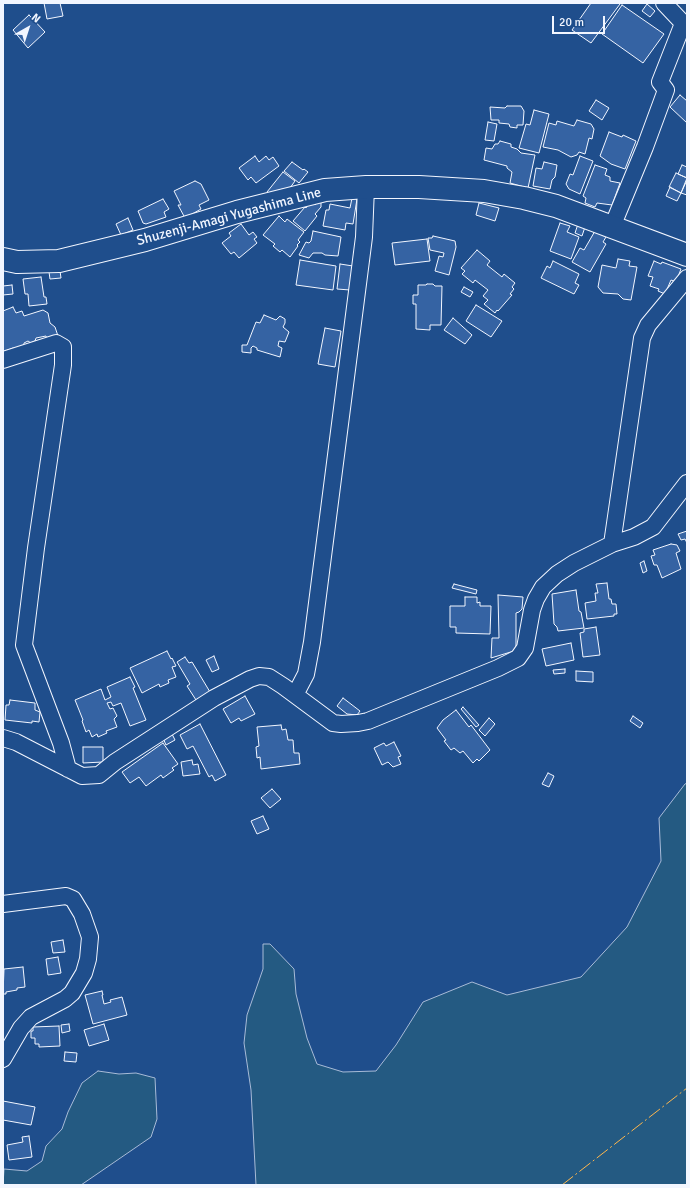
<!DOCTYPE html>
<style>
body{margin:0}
#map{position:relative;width:690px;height:1188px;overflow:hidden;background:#1f4e8c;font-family:Signika,sans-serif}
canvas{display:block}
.frame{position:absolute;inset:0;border:4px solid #f2f6ff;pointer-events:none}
.north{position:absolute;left:8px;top:8px;width:40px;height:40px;-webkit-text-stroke:3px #1f4e8c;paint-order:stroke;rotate:39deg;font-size:11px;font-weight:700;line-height:16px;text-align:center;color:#f2f6ff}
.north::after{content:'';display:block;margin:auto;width:14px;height:18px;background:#f2f6ff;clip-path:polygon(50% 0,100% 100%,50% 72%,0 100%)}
.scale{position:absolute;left:552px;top:16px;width:53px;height:18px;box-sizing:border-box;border:2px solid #f2f6ff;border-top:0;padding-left:5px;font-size:12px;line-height:14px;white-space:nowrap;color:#f2f6ff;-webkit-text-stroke:3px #1f4e8c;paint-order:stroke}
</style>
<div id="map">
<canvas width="690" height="1188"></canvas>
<div class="frame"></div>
<div class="north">N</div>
<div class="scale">20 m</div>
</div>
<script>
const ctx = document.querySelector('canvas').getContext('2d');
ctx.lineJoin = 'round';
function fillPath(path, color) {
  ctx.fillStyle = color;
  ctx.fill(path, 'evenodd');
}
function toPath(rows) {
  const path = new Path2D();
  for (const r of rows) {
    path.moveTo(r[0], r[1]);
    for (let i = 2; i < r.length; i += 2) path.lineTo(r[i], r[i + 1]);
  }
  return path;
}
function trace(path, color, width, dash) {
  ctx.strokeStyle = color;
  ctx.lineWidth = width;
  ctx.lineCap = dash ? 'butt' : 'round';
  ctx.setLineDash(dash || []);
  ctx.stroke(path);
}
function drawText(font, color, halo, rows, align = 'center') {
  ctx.font = font + ' Signika,sans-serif';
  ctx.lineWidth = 3;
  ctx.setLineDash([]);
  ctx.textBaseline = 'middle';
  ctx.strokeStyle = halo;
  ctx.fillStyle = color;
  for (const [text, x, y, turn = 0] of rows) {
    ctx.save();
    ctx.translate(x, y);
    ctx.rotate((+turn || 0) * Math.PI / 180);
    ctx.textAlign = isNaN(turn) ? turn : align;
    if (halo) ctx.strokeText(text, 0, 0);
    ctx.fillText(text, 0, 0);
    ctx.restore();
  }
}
const green = toPath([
 [687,783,687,1185,256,1185,251,1090,244,1043,247,1015,263,969,263,944,270,944,294,969,296,994,307,1038,317,1064,343,1072,376,1071,396,1045,423,1002,472,982,507,995,581,977,627,927,661,861,659,818,685,784,687,783],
 [98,1071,119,1074,136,1073,155,1078,157,1119,151,1137,81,1185,3,1185,4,1169,27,1171,42,1161,46,1146,62,1129,68,1112,82,1083,98,1071]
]);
fillPath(green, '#245a82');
trace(green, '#a8bbd7', 1);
const building = toPath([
 [44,3,60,3,63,16,47,19,44,3],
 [591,3,618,3,620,4,591,43,572,30,591,3],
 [647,4,655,11,650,17,642,11,647,4],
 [622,5,664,34,643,63,602,34,622,5],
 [29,15,45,32,28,48,13,30,29,15],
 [680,95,687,101,687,123,670,107,680,95],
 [596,100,609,108,602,120,589,111,596,100],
 [507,106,521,106,524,111,523,125,517,125,517,128,510,127,509,124,499,123,499,120,491,120,490,107,505,108,507,106],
 [534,110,549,114,539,153,519,148,526,124,530,125,534,110],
 [577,120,591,124,594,129,592,139,589,138,585,154,579,152,577,155,571,157,558,150,543,147,549,123,556,125,557,121,574,126,577,120],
 [488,122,497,124,494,141,485,140,488,122],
 [609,132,622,137,623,135,636,141,625,169,611,164,600,156,609,132],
 [500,141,511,144,511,147,517,149,521,153,535,155,528,188,510,183,512,172,507,168,507,166,484,160,486,148,492,149,495,144,498,144,500,141],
 [255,156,259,162,266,156,269,160,273,157,279,166,256,183,251,177,248,180,239,168,255,156],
 [580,156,593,161,580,194,569,189,566,184,570,174,573,175,580,156],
 [292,162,303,170,304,169,308,172,299,183,284,171,292,162],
 [544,162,557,165,555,177,552,180,550,189,533,186,536,168,542,169,544,162],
 [595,165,607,169,605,175,610,177,610,181,620,183,612,205,597,203,595,207,585,203,586,198,583,196,595,165],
 [682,165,687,167,687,178,678,174,682,165],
 [283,172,295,181,287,192,282,189,273,196,267,192,283,172],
 [676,173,687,178,681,193,669,187,676,173],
 [687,180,687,195,681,193,687,180],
 [195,181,201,184,209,200,199,205,201,209,185,218,178,205,181,205,174,191,195,181],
 [670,187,681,193,677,201,666,196,670,187],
 [352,198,357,199,353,224,346,223,345,230,323,226,326,210,329,210,330,204,350,208,352,198],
 [163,199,169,209,164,212,166,217,146,224,143,223,138,211,163,199],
 [319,201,321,203,321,207,315,214,317,216,305,231,293,221,305,207,306,208,309,203,313,203,315,205,319,201],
 [479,203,499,208,495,221,476,215,479,203],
 [279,216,285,222,287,219,304,232,298,240,300,242,297,245,298,246,290,257,282,250,280,252,273,246,275,244,263,235,279,216],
 [128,218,133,230,121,235,116,224,128,218],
 [560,223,570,226,567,232,579,237,571,259,550,251,560,223],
 [241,224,249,235,253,232,257,237,254,239,257,243,239,258,234,252,231,254,222,243,231,236,229,233,241,224],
 [578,224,585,227,582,236,575,233,578,224],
 [313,231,341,237,338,256,325,255,322,253,313,253,309,258,299,255,306,242,309,243,311,241,313,231],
 [595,231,606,237,603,242,606,244,590,272,572,262,580,248,584,250,595,231],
 [433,236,455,241,456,247,449,275,435,271,439,256,443,257,444,253,430,250,428,238,432,238,433,236],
 [427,239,430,261,395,265,392,243,427,239],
 [477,250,490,261,487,265,502,277,504,274,515,283,512,287,514,289,510,294,512,295,498,311,497,310,495,313,484,304,488,300,483,296,488,290,475,280,473,283,462,274,465,271,461,268,477,250],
 [618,259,630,261,629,266,637,267,631,300,623,299,618,294,603,293,598,287,602,265,616,268,618,259],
 [300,260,336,266,333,290,296,285,300,260],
 [553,261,579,274,575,283,579,285,574,294,541,278,547,266,550,268,553,261],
 [654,261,661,264,662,262,681,269,676,282,671,280,665,294,658,291,659,289,650,286,653,277,648,276,654,261],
 [340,264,353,266,350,290,337,289,340,264],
 [60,271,61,278,50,279,49,272,60,271],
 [41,277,44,297,46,297,47,304,29,306,28,294,25,294,23,279,41,277],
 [427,284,433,284,435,286,442,286,441,325,430,325,430,330,416,329,416,304,413,304,413,295,418,295,418,285,426,285,427,284],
 [12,285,13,294,3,295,3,286,12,285],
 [464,287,473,292,470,297,461,292,464,287],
 [476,305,502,321,491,337,466,321,476,305],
 [13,307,16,313,22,311,24,316,43,310,48,313,50,323,55,327,58,336,47,339,46,336,36,338,35,341,31,343,28,341,24,343,24,346,16,349,13,348,3,352,3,311,13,307],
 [264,315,276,320,280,316,285,319,285,323,283,327,289,332,285,342,279,341,278,346,282,348,280,357,257,350,257,348,253,346,251,348,251,353,242,352,242,345,247,345,256,322,260,323,264,315],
 [453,318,472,335,465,344,444,330,453,318],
 [325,328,341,331,335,367,318,364,325,328],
 [687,531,687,543,685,539,681,540,678,534,687,531],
 [671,544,677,545,680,551,676,553,681,569,662,578,657,565,654,565,651,556,655,555,653,550,671,544],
 [644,561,647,571,643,573,640,563,644,561],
 [607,583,609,599,611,599,612,604,616,604,617,614,614,614,614,616,587,619,585,603,596,601,595,593,598,593,596,584,607,583],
 [454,584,477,590,476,594,452,588,454,584],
 [576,590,579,611,581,612,584,628,558,631,557,627,554,624,552,594,576,590],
 [498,595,523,597,522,609,519,612,516,613,516,649,514,651,491,658,492,638,499,638,498,595],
 [465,597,477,597,477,603,480,602,480,606,491,606,490,634,456,633,456,627,450,627,450,606,465,606,465,597],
 [596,627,600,655,583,657,580,633,584,632,584,629,596,627],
 [571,643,574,660,546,666,542,649,571,643],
 [167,651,171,659,172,658,176,666,172,667,176,677,168,680,169,683,160,687,159,684,142,693,130,668,167,651],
 [214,656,219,669,212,672,206,660,214,656],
 [185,657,189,663,192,662,210,692,196,700,187,686,190,684,177,662,185,657],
 [565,669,565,673,554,674,553,670,565,669],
 [576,671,593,672,593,682,576,681,576,671],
 [130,677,135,687,133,688,146,720,130,726,121,703,113,706,111,702,107,703,110,709,113,708,117,716,114,719,117,727,106,731,107,733,98,737,97,734,92,737,89,730,86,732,82,721,83,720,75,700,101,689,105,700,111,697,107,687,130,677],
 [245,696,255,714,241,721,239,718,231,723,223,709,245,696],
 [343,698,360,711,357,715,347,714,337,706,343,698],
 [10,700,35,703,35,710,40,712,39,722,32,721,32,723,5,720,6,705,9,705,10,700],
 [463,707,479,725,476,727,461,709,463,707],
 [456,710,469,727,471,725,490,750,479,761,477,759,473,763,463,751,460,753,454,748,451,750,444,741,446,740,437,728,443,720,456,710],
 [633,716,643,723,640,728,630,721,633,716],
 [489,718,495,724,485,736,479,730,489,718],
 [200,724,226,775,215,781,212,775,209,777,193,746,187,749,180,735,200,724],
 [281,725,282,730,286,729,288,740,293,740,294,753,299,753,300,764,261,769,260,757,257,758,256,747,259,746,257,727,281,725],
 [172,734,175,740,166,745,163,738,172,734],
 [394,742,401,756,398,757,401,764,393,767,388,762,382,765,374,748,384,743,386,746,394,742],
 [163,743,178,764,172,768,174,770,163,778,161,775,146,786,139,777,130,783,122,772,163,743],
 [83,747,103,747,103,762,83,763,83,747],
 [192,760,193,765,198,764,200,774,183,776,181,762,192,760],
 [548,773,554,776,549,787,542,784,548,773],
 [272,789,281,799,270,808,261,798,272,789],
 [263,816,269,829,257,834,251,821,263,816],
 [63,940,65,952,53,953,51,942,63,940],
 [58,957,61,973,48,975,46,959,58,957],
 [23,967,25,987,17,988,17,990,6,992,6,994,3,994,4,969,23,967],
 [102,991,103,995,102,995,104,1004,111,1002,110,1000,122,997,127,1015,93,1024,85,995,102,991],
 [69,1024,70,1031,62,1033,61,1025,69,1024],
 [104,1024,109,1040,89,1046,84,1030,104,1024],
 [59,1026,60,1046,39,1047,39,1044,35,1044,35,1038,31,1038,31,1031,33,1031,33,1027,59,1026],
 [65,1052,77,1053,76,1062,64,1061,65,1052],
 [3,1101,35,1107,31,1125,3,1120,3,1101],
 [29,1136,32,1157,9,1160,7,1145,23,1142,22,1137,29,1136]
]);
fillPath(building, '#3563a3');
trace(building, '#f2f6ff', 1);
const street = toPath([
 [612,227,645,147,666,90,660,82,682,26,681,21,664,3],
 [3,360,56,343,63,347,63,365,36,548,24,645,61,743,68,769],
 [612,544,642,338,648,325,687,278],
 [295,695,306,674,312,642,364,237,366,187],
 [3,738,16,742,82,776,99,775,115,762,214,698,250,679,259,676,269,677,283,686,333,723,341,724,358,723,368,721,498,668,518,658,525,648,532,610,536,599,543,587,557,574,574,563,612,544,634,537,653,527,687,483],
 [3,904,66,896,73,899,82,914,90,937,88,959,84,973,72,993,65,999,31,1017,21,1028,3,1059]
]);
const secondary = toPath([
 [3,259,17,262,59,261,145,240,237,212,325,190,366,187,419,187,484,191,524,198,556,206,687,255]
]);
trace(street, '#f2f6ff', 18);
trace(secondary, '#f2f6ff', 24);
trace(street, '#1f4e8c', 16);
trace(secondary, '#1f4e8c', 22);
trace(toPath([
 [562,1185,687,1088]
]), '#ffb74d', 1, [14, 3, 2, 3]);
drawText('14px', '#f2f6ff', '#1f4e8c', [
 ["Shuzenji-Amagi Yugashima Line",229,217,-15]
]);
</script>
